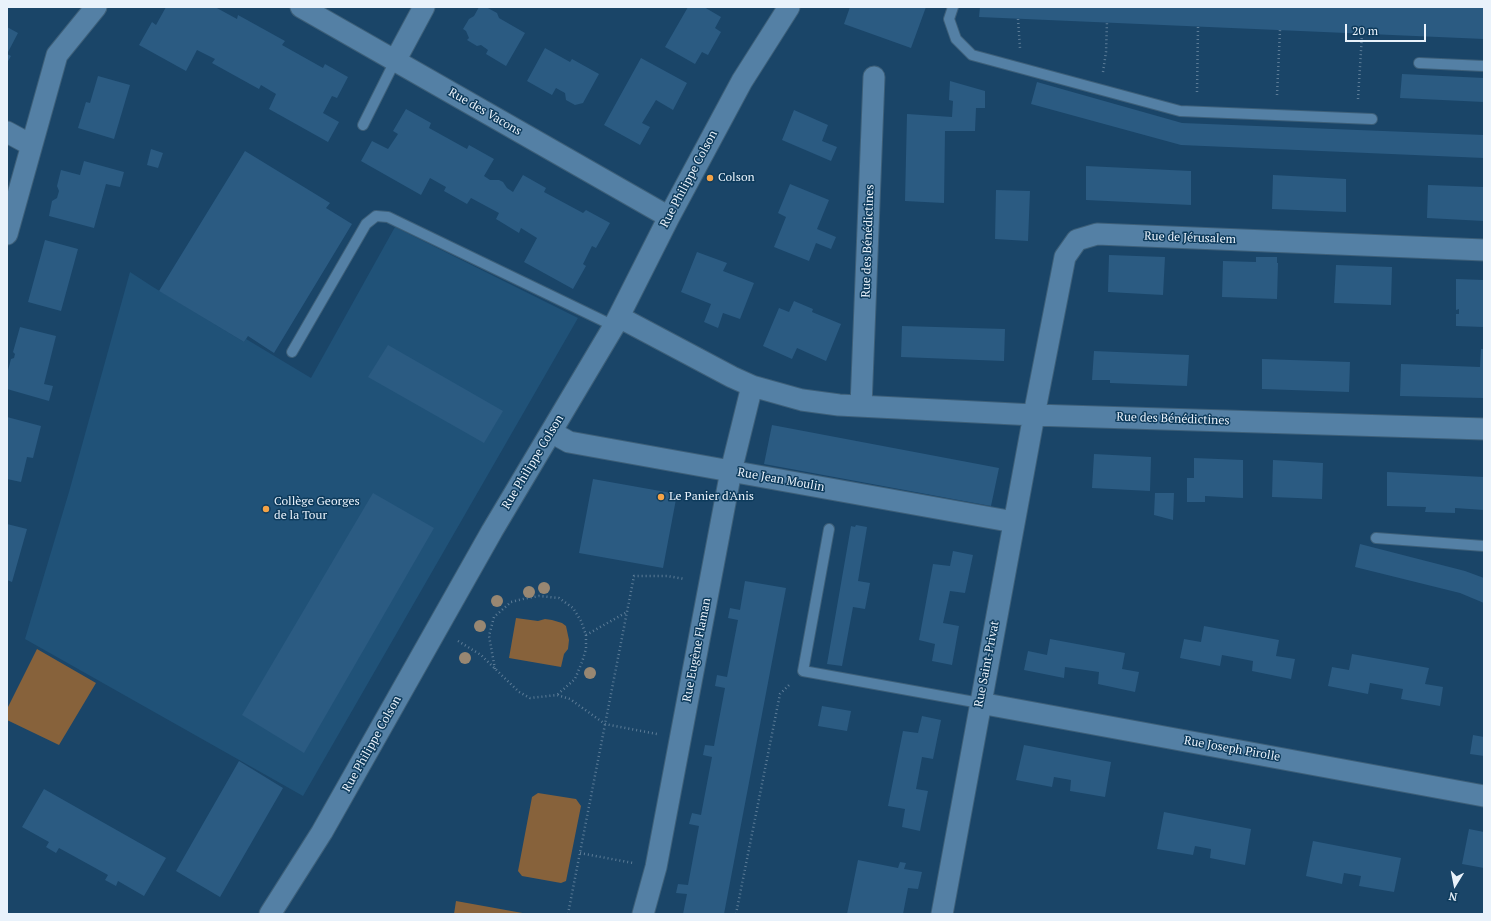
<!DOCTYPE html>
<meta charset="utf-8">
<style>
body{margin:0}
#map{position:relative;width:1491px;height:921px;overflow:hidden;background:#1a4568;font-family:"PT Serif",serif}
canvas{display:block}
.frame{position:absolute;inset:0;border:8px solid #e9f2fb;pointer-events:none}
.north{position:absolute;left:1435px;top:865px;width:40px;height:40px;-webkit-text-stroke:3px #0e3b5c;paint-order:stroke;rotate:190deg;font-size:11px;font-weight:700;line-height:16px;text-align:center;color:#e9f2fb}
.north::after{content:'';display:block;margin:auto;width:14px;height:18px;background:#e9f2fb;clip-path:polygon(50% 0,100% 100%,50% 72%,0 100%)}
.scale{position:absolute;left:1345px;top:24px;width:81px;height:18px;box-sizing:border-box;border:2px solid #e9f2fb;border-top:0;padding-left:5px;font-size:12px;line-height:14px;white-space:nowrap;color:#e9f2fb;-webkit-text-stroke:3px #0e3b5c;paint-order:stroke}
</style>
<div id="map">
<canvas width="1491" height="921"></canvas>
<div class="frame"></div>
<div class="north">N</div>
<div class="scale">20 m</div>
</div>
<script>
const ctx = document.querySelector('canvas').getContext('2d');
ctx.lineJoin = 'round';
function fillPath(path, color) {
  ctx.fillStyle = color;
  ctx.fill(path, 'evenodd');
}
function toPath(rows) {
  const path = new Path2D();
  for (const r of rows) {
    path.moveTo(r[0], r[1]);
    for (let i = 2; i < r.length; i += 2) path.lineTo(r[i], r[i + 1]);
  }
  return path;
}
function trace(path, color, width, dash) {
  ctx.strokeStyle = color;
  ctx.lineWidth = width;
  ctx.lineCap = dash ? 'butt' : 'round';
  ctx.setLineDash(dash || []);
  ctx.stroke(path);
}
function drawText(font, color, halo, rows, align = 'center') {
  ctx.font = font + ' "PT Serif",serif';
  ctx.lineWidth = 3;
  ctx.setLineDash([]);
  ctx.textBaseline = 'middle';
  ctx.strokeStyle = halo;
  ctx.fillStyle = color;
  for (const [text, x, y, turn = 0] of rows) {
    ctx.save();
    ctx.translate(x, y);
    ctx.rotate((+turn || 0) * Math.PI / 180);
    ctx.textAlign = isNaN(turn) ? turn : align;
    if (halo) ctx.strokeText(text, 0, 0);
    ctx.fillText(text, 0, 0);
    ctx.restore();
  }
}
fillPath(toPath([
 [395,227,578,318,303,796,25,639,69,492,130,272,153,287,244,342,246,339,311,378]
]), '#205278');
fillPath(toPath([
 [516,618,538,621,545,619,552,620,562,623,566,626,569,640,568,649,564,654,561,667,509,658],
 [37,649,96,683,59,745,7,720,7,709],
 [538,793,576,799,581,806,566,881,561,883,522,876,518,871,532,797],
 [456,901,528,914,454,914]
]), '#87623b');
fillPath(toPath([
 [166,7,215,7,237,19,238,15,285,41,282,45,323,68,325,64,348,77,337,98,332,96,323,113,339,122,328,142,269,109,276,94,261,85,259,89,212,63,215,59,197,50,186,71,139,45,152,22,156,25],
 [479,7,486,7,497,13,499,18,525,33,506,66,486,54,488,50,481,45,477,46,467,40,469,38,466,31,463,29,469,19,474,16],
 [688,7,704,7,721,17,715,28,721,32,708,55,702,52,695,64,665,47],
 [850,7,926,7,911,48,844,24],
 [980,7,1484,7,1484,39,979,17],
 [7,27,18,33,7,54,11,56,7,63],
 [545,48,570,62,572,59,599,74,583,103,575,105,566,100,565,93,556,88,552,95,527,81],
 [641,58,687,83,673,110,656,100,642,123,650,127,640,145,604,125],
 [1402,74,1484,78,1484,102,1400,98],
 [98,76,130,85,114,139,78,128,86,102,90,103],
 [950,81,985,91,985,108,976,108,975,131,945,131,944,203,905,201,907,114,952,117,953,101,949,100],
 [1037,82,1182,123,1484,135,1484,158,1181,145,1031,104],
 [406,109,431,123,429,128,467,149,469,145,494,159,484,176,490,180,499,180,503,182,507,188,513,192,523,175,546,188,544,192,583,213,586,210,610,223,596,248,592,246,583,264,586,266,573,289,524,262,537,238,521,228,519,233,496,219,499,213,471,198,467,204,444,191,446,187,430,178,421,195,361,161,372,141,388,149,398,134,393,131],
 [794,110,828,125,822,141,837,147,831,161,782,140],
 [151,149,163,153,158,168,147,165],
 [245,151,330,203,326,208,352,224,274,353,248,336,244,342,159,291],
 [84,161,124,172,120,187,106,184,94,228,49,216,52,201,57,198,59,191,57,186,61,170,80,175],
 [1086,166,1191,171,1191,205,1086,200],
 [1273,175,1346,179,1346,212,1272,209],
 [790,184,829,200,817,229,836,237,831,249,816,243,809,261,774,247,786,217,778,213],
 [1428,185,1484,187,1484,221,1427,218],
 [996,190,1030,191,1028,241,995,239],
 [45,240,78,249,61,311,28,302],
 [697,252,727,263,723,271,754,283,740,319,723,313,718,328,704,322,711,304,681,292],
 [1109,255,1165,257,1163,295,1108,292],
 [1256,257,1277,257,1277,263,1278,263,1277,299,1222,297,1223,261,1256,262],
 [1336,265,1392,267,1391,305,1334,303],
 [1456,279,1484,280,1484,327,1456,326,1456,314,1459,314,1459,309,1456,310],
 [794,301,813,309,812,312,841,324,826,361,797,348,792,359,763,346,779,308,789,312],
 [902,326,1005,329,1004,361,901,357],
 [20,327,56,336,44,384,53,386,49,401,7,389,7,374,11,359,14,358,15,354,13,352],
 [388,345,503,411,484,443,368,377],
 [1481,349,1484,349,1484,398,1400,396,1401,364,1480,367],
 [1094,351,1189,355,1187,386,1110,383,1110,380,1092,380],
 [1262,359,1350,362,1349,392,1262,389],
 [7,417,41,426,33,458,27,457,21,482,7,479],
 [772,425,999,468,991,506,764,464],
 [1094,454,1151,457,1150,491,1092,488],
 [1194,458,1243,460,1243,498,1205,496,1205,502,1187,502,1187,478,1194,478],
 [1273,460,1323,463,1322,499,1272,497],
 [1387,472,1484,477,1484,510,1455,508,1455,513,1425,512,1426,507,1387,506],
 [593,479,677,494,663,568,579,553],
 [373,493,434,528,304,753,242,715],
 [1155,493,1174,493,1173,520,1154,515],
 [7,524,27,529,12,582,7,580],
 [856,525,867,527,858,581,870,583,865,609,853,607,842,666,827,664,851,526,855,527],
 [1360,544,1465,571,1484,578,1484,603,1460,593,1355,567],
 [953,551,973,555,965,593,950,591,943,623,959,626,952,665,932,661,935,644,919,640,933,564,950,566],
 [745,581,786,588,724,914,683,914,687,894,676,893,678,884,688,885,699,826,689,824,692,813,701,815,712,757,703,755,705,745,714,746,725,688,715,686,717,675,727,677,738,620,728,618,730,608,740,610],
 [1204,626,1279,640,1276,656,1295,659,1291,679,1252,671,1253,661,1222,655,1220,666,1180,658,1184,639,1201,642],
 [1050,639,1125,653,1122,669,1139,672,1135,692,1098,684,1099,672,1065,667,1064,678,1024,670,1028,651,1047,655],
 [1352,654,1429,668,1425,684,1443,687,1440,706,1401,699,1403,689,1370,683,1368,694,1328,686,1332,667,1349,670],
 [822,706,851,711,847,731,818,726],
 [922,716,941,720,933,759,922,757,916,789,928,791,920,831,902,827,905,809,888,806,903,731,918,733],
 [1473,735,1484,737,1484,756,1470,754],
 [1024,745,1111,762,1105,797,1070,791,1071,780,1054,777,1052,787,1016,780],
 [239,761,283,788,220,897,176,871],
 [44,789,166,858,144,896,118,881,116,886,105,880,108,875,59,848,56,853,46,847,49,842,22,827],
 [1164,812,1251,829,1245,865,1210,858,1211,849,1195,846,1193,855,1157,849],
 [1469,829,1484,832,1484,868,1462,864],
 [1313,841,1401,858,1394,892,1359,886,1361,876,1344,873,1342,884,1306,876],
 [858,860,898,868,900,862,906,863,904,869,922,872,918,889,908,888,903,914,847,914]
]), '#2b5b82');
const lane = toPath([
 [953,7,949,19,956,39,972,55,1180,111,1372,119],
 [1419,63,1484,66],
 [363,125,395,61],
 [292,352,366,224,376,216,388,217,614,326],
 [829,529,803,671,980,703],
 [1376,538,1484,546]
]);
const street = toPath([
 [301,7,669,217],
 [395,61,424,7],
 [7,132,31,145],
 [7,234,57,55,96,7],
 [619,317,732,377,752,386,802,400,839,405,1034,415,1484,429],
 [861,406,874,77],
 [551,432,569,442,1014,522],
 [980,703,1484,796],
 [270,914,322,832,492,531,614,326,669,217,742,81,789,7],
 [643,914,656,867,731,471,752,386],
 [942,914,1034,415,1065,257,1077,240,1097,234,1484,250]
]);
trace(lane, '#3d5f79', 12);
trace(street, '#3d5f79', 23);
trace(toPath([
 [1018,19,1020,48],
 [1103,72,1106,52,1107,22],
 [1197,92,1198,27],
 [1277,95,1280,30],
 [1358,99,1362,34],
 [586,635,627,612],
 [458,641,481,655,519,692,530,698,557,695,570,699,605,724,657,734],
 [495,669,489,636,494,617,511,602,523,599,539,596,559,598,573,608,581,621,586,635,586,649,582,662,575,679,557,695],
 [580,853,633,863],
 [568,914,634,576,667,576,685,579],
 [736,914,780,694,791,683]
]), '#5c7c97', 2.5, [1, 3]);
trace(lane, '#5480a5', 10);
trace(street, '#5480a5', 21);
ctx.fillStyle = '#988772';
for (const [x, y] of [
 [544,588],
 [529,592],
 [497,601],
 [480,626],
 [465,658],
 [590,673]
]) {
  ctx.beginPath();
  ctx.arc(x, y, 6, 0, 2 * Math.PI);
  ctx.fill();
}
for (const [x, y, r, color] of [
 [710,178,4,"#f5a346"],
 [661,497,4,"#f5a346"],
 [266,509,4,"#f5a346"]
]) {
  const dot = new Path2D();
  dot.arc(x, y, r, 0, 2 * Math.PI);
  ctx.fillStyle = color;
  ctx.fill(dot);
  trace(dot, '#0e3b5c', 1.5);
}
drawText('12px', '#e9f2fb', '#0e3b5c', [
 ["Rue des Vacons",485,112,30],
 ["Rue Philippe Colson",689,179,-62],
 ["Rue de Jérusalem",1190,238,2],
 ["Rue des Bénédictines",868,241,-88],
 ["Rue des Bénédictines",1173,419,2],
 ["Rue Philippe Colson",533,462,-59],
 ["Rue Jean Moulin",781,480,10],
 ["Rue Eugène Flaman",697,650,-79],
 ["Rue Saint-Privat",987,664,-79],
 ["Rue Philippe Colson",372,744,-61],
 ["Rue Joseph Pirolle",1232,749,10]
]);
drawText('12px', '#e9f2fb', '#0e3b5c', [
 ["Colson",718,178],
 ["Le Panier d'Anis",669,497],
 ["Collège Georges",274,502],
 ["de la Tour",274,516]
], 'left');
</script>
